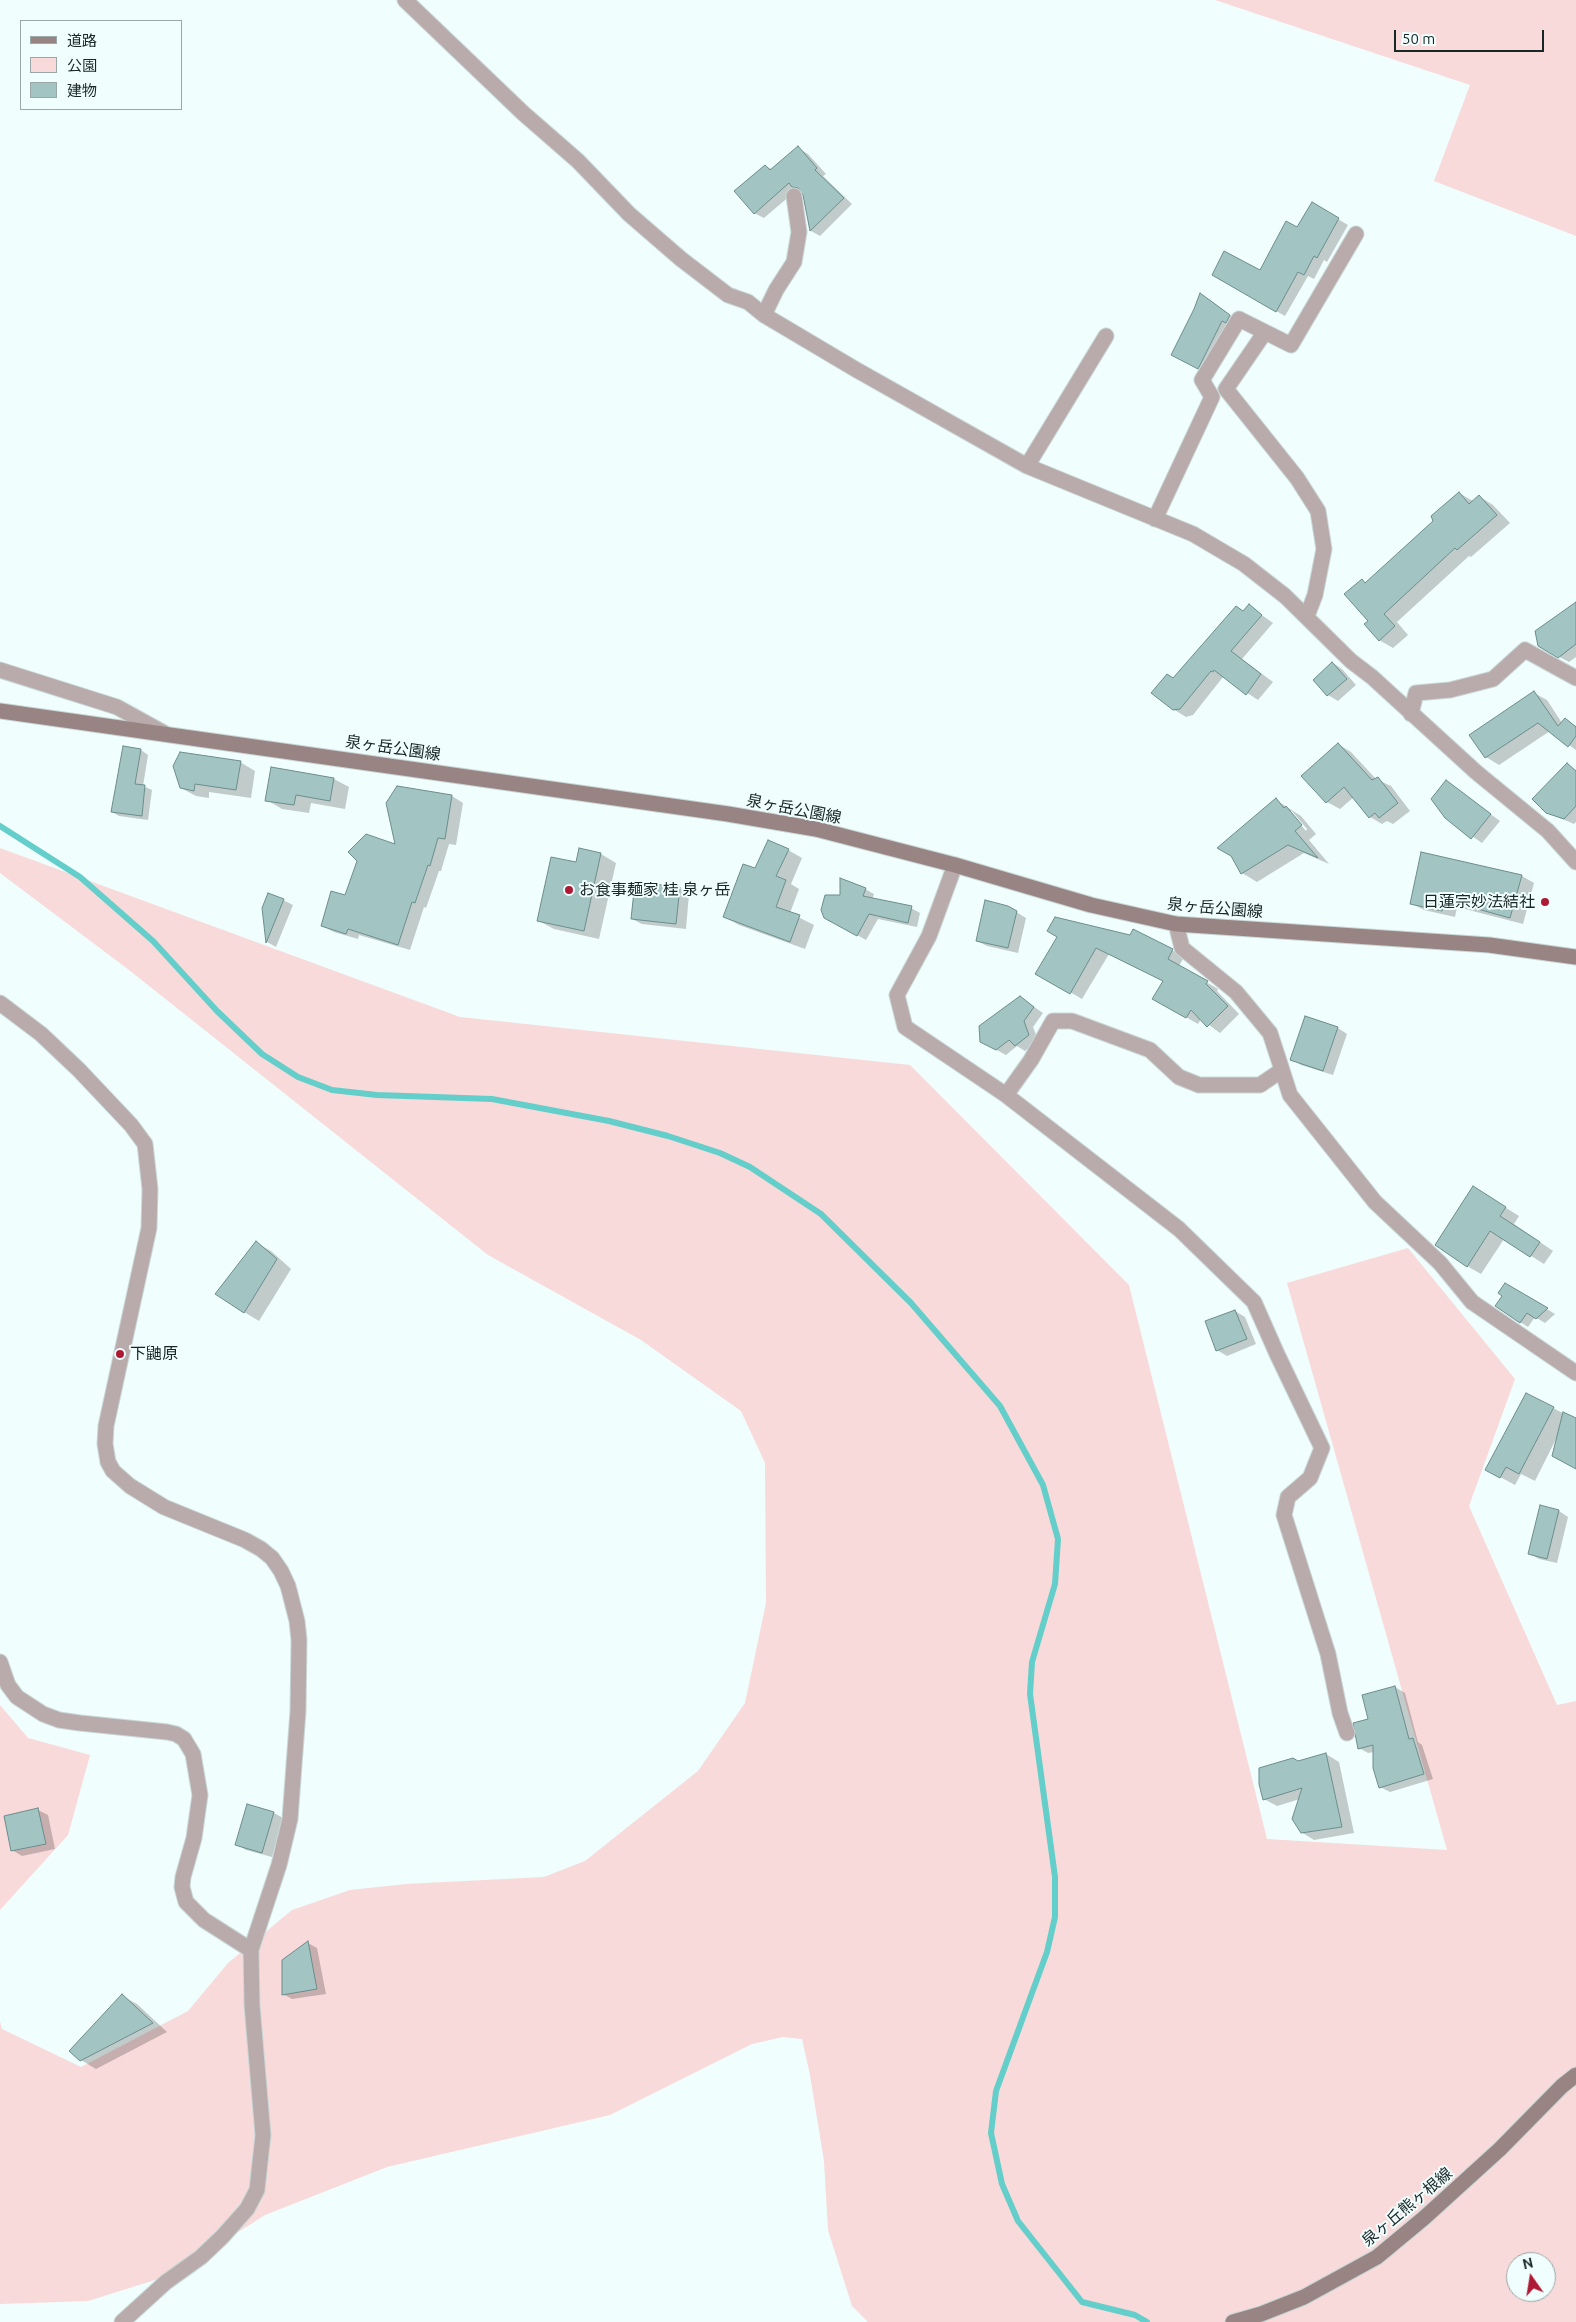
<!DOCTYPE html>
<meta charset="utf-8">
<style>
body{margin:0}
#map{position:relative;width:1576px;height:2322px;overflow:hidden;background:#f0fefd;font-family:Ubuntu,"Noto Sans JP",sans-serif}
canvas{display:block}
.legend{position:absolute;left:20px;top:20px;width:162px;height:90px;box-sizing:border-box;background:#f0fefd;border:1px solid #9aa8a7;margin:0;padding:6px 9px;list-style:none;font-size:15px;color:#192726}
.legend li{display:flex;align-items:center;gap:10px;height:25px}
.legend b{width:25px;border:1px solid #9aa8a7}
.north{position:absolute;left:1506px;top:2252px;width:50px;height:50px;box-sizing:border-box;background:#f0fefd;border:1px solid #9aa8a7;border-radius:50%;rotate:347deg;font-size:14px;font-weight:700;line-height:20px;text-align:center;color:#192726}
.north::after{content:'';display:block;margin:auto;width:18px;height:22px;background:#ae1a36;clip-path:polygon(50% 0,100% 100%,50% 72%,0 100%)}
.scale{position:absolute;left:1394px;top:30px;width:150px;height:22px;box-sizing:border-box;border:2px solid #192726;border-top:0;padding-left:6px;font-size:15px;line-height:18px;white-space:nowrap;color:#192726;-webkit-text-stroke:4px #f0fefd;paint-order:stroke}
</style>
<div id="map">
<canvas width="1576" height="2322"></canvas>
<ul class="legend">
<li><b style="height:6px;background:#998484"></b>道路</li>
<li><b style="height:14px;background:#f8dada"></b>公園</li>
<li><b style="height:14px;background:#a2c5c3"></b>建物</li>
</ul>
<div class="north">N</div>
<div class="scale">50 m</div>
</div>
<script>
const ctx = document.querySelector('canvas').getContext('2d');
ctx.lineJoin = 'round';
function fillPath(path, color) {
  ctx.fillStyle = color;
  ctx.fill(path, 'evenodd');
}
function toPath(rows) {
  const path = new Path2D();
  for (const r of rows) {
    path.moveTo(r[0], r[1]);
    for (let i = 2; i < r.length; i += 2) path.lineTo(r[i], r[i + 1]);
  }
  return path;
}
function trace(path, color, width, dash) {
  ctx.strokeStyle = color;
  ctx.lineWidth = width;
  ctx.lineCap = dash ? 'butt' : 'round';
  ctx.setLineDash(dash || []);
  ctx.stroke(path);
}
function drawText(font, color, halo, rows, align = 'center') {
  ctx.font = font + ' Ubuntu,"Noto Sans JP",sans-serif';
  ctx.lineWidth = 4;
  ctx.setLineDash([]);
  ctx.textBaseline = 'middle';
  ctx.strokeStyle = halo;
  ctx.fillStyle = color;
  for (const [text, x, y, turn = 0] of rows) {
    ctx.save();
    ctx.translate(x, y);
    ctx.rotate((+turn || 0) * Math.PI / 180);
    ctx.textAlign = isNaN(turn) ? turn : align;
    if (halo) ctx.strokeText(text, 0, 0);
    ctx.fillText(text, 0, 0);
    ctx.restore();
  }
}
fillPath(toPath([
 [1215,0,1576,0,1576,236,1434,181,1470,85],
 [0,848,460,1017,910,1065,1129,1285,1267,1839,1447,1850,1287,1283,1408,1248,1515,1379,1469,1506,1557,1705,1576,1701,1576,2322,868,2322,852,2306,828,2230,824,2161,810,2075,802,2039,783,2037,752,2044,610,2115,387,2167,265,2215,171,2275,88,2301,0,2304,0,2022,2,2029,81,2067,188,2011,228,1963,292,1910,350,1890,406,1884,544,1877,585,1861,698,1771,745,1703,766,1603,765,1463,741,1411,641,1340,488,1255,129,970,0,873],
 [1516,2262,1546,2262,1546,2292,1516,2292],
 [0,1705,28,1738,90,1755,68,1835,0,1910]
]), '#f8dada');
fillPath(toPath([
 [798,148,808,154,826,174,823,176,852,204,820,236,811,231,804,194,798,189,764,218,754,213,766,166,773,170],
 [1312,204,1348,225,1327,262,1324,260,1314,279,1308,276,1285,316,1213,275,1261,271,1298,229],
 [1210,300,1239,322,1208,373,1182,360],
 [1459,493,1473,501,1480,497,1493,505,1510,523,1471,557,1469,556,1397,622,1408,635,1393,648,1379,640,1370,621,1362,581,1366,583,1434,521],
 [1249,606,1273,623,1242,659,1273,682,1258,700,1223,677,1193,715,1186,717,1173,709,1174,679],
 [1576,606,1576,657,1569,662,1539,646],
 [1333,663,1342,669,1356,685,1338,701,1328,695,1314,680],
 [1534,693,1547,700,1562,723,1565,719,1576,726,1576,750,1550,731,1499,765,1486,757,1471,736],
 [1338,744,1351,752,1376,779,1391,786,1410,811,1393,824,1387,821,1382,824,1370,817,1354,797,1340,809,1327,802],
 [124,747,141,750,148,755,143,786,152,790,148,820,119,816,112,812],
 [240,762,255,771,251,798,209,792,209,798,196,796,181,788],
 [1567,765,1576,770,1576,822,1574,824,1546,812],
 [334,779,349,787,345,809,311,803,309,813,282,809,267,800],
 [1447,782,1500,821,1482,843,1446,818],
 [452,796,463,803,456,845,449,844,441,871,439,871,426,908,424,907,410,950,359,935,358,939,334,932,322,926,346,897,397,846],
 [1276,800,1301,816,1316,834,1309,840,1329,864,1304,853,1257,882,1242,873],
 [1289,811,1292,811,1307,829,1306,831],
 [788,850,802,858,791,884,799,889,790,913,814,925,805,949,739,925,725,917,756,870],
 [601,854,616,863,599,939,554,929,539,921,577,864],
 [1522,876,1534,883,1523,924,1457,907,1455,917,1424,910,1411,903],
 [679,888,689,894,686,929,642,924,632,919],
 [865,889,874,894,872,900,911,908,920,913,917,927,878,919,866,940,825,917,841,896],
 [283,900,293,905,276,947,267,942,263,909],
 [1008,907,1026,918,1018,953,987,946,977,941],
 [1058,937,1172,950,1184,957,1179,966,1218,989,1217,991,1239,1014,1220,1033,1201,1019,1198,1024,1154,999,1164,981,1109,954,1082,999,1037,973],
 [1020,997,1043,1013,1033,1027,1038,1040,1025,1051,1017,1046,1006,1055,991,1047],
 [1306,1018,1338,1028,1347,1034,1333,1075,1301,1065,1292,1059],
 [1487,1196,1519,1216,1514,1224,1553,1251,1544,1264,1504,1239,1481,1274,1467,1266],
 [256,1243,271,1251,291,1269,259,1321,244,1312],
 [1505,1284,1555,1314,1545,1323,1535,1317,1528,1327,1520,1322,1504,1296],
 [1235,1311,1245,1317,1256,1344,1227,1356,1217,1350],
 [1553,1408,1576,1420,1576,1468,1556,1439,1535,1481,1521,1474,1515,1485,1487,1470],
 [1541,1507,1559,1511,1568,1517,1557,1563,1539,1559,1529,1553],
 [1395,1687,1405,1693,1418,1742,1422,1745,1433,1779,1390,1792,1380,1787,1374,1752,1368,1753,1359,1748,1370,1720],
 [1326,1754,1339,1762,1354,1833,1314,1840,1301,1832,1300,1799,1277,1806,1264,1799,1299,1762],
 [38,1810,48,1815,55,1849,22,1856,12,1850],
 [274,1813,283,1818,272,1857,246,1850,237,1845],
 [308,1943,317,1948,326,1994,292,1999,283,1994],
 [122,1996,137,2004,167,2032,96,2069,81,2060]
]), '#0003');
trace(toPath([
 [0,826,80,877,153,941,217,1011,262,1054,298,1077,332,1090,377,1095,492,1099,609,1121,668,1136,720,1153,750,1167,821,1214,911,1303,1000,1406,1043,1485,1058,1539,1055,1584,1032,1662,1030,1694,1055,1877,1055,1917,1047,1952,996,2091,991,2133,1002,2184,1018,2221,1082,2302,1135,2315,1147,2322]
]), '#63ceca', 6);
const building = toPath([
 [798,146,817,168,815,170,844,198,810,231,803,195,798,188,792,187,789,183,754,214,734,191,765,165,770,170,798,146],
 [1312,202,1339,218,1317,258,1314,256,1304,275,1298,272,1276,312,1212,275,1224,251,1260,270,1286,221,1297,227,1312,202],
 [1200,293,1230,315,1226,323,1222,321,1198,369,1171,355,1194,309,1200,293],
 [1459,492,1469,504,1479,495,1497,515,1457,550,1455,548,1384,614,1395,626,1379,641,1364,624,1368,621,1344,594,1362,579,1365,583,1433,521,1431,516,1459,492],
 [1576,602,1576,644,1558,658,1538,646,1535,631,1576,602],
 [1249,604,1262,615,1231,651,1261,674,1246,695,1214,670,1213,672,1211,671,1180,709,1173,710,1151,693,1167,674,1173,678,1236,606,1243,611,1249,604],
 [1332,662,1347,679,1327,696,1313,680,1332,662],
 [1534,691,1558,726,1565,718,1576,727,1576,736,1568,747,1538,723,1485,758,1469,735,1534,691],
 [1338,743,1372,780,1378,777,1398,803,1379,818,1375,813,1369,818,1344,787,1326,803,1301,776,1338,743],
 [123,746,141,749,135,784,145,785,142,816,111,812,123,746],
 [180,752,241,761,236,790,195,784,194,791,180,788,173,766,180,752],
 [1567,763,1576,771,1576,806,1564,819,1546,813,1532,799,1567,763],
 [271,767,334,778,330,801,296,795,294,805,265,801,271,767],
 [1446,780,1491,814,1471,839,1445,818,1431,799,1446,780],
 [397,786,452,795,445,839,438,838,430,866,428,865,415,903,412,902,398,945,348,929,346,934,321,926,331,891,345,895,357,861,348,852,366,834,395,844,386,803,397,786],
 [1276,798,1284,808,1286,806,1302,825,1295,831,1318,858,1288,845,1241,874,1231,856,1217,848,1276,798],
 [768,840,789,849,776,876,786,880,776,907,800,915,790,942,723,917,743,864,755,868,768,840],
 [579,848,601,853,584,931,537,921,551,857,576,862,579,848],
 [1421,852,1522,875,1510,918,1445,900,1442,911,1410,904,1421,852],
 [840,878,866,888,863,896,912,906,908,923,869,914,857,936,824,918,821,910,825,895,840,895,840,878],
 [635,882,680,887,676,924,631,919,635,882],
 [268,893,284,899,266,943,262,908,268,893],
 [985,900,1008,906,1017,911,1008,948,976,941,985,900],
 [1055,917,1130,935,1133,929,1173,949,1168,959,1208,981,1206,984,1228,1006,1207,1027,1191,1010,1186,1018,1152,999,1163,981,1096,948,1070,994,1035,974,1057,937,1047,931,1055,917],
 [1020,996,1034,1007,1024,1021,1029,1035,1015,1046,1009,1040,996,1050,980,1042,979,1026,1020,996],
 [1305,1016,1338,1027,1323,1071,1290,1060,1305,1016],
 [1473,1186,1506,1207,1500,1216,1540,1242,1530,1257,1490,1231,1467,1267,1435,1245,1473,1186],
 [256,1241,277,1259,244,1313,215,1294,256,1241],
 [1505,1283,1548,1308,1536,1319,1527,1313,1520,1323,1495,1306,1502,1296,1498,1293,1505,1283],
 [1235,1310,1247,1339,1216,1351,1205,1321,1235,1310],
 [1526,1393,1554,1407,1519,1474,1506,1467,1500,1478,1485,1470,1526,1393],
 [1563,1412,1576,1418,1576,1469,1552,1456,1563,1412],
 [1540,1505,1559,1510,1547,1559,1528,1554,1540,1505],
 [1395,1686,1409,1739,1413,1738,1424,1774,1379,1788,1373,1768,1373,1745,1358,1749,1353,1723,1368,1719,1362,1695,1395,1686],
 [1326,1753,1342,1827,1301,1833,1292,1819,1302,1788,1263,1800,1259,1784,1259,1768,1293,1758,1298,1761,1326,1753],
 [247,1804,274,1812,262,1853,235,1845,247,1804],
 [38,1808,46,1844,11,1851,4,1816,38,1808],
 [308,1941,317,1989,282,1995,282,1960,308,1941],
 [122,1994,153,2023,80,2061,69,2051,122,1994]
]);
fillPath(building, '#a2c5c3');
trace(building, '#6c8d8c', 1);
const minor = toPath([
 [405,0,523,113,578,161,629,214,681,259,728,295,748,302,764,315,855,369,1027,466,1193,534,1244,564,1285,596,1351,661,1372,677,1476,772,1548,831,1576,862],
 [764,315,776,290,794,262,799,232,794,196],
 [1265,332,1226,389,1297,478,1318,511,1324,549,1315,595,1307,616],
 [1027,466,1106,336],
 [1155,519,1212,397,1202,380,1239,319,1291,345,1356,234],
 [0,670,117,707,164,733],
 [1411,714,1416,693,1450,690,1493,679,1525,650,1576,678],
 [955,865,929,936,897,995,905,1027,1006,1095,1179,1229,1254,1302,1277,1354,1322,1448,1310,1478,1288,1497,1284,1515,1328,1654,1340,1713,1347,1733],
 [0,1003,41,1034,79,1070,131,1125,145,1144,150,1189,149,1228,106,1426,105,1444,108,1462,113,1471,130,1486,164,1507,245,1540,261,1549,272,1558,281,1571,288,1586,297,1621,299,1640,298,1711,290,1819,279,1865,251,1950,252,2005,263,2135,257,2190,247,2209,222,2237,201,2257,166,2282,122,2322],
 [1282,1070,1290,1095,1375,1202,1440,1263,1472,1302,1576,1373],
 [1006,1095,1031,1060,1053,1021,1072,1021,1150,1050,1179,1077,1199,1085,1260,1085,1282,1070,1270,1033,1236,992,1182,948,1176,924],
 [0,1662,8,1685,17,1697,43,1714,59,1720,80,1723,167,1732,176,1734,184,1739,193,1754,200,1795,194,1838,183,1877,182,1887,186,1902,204,1920,251,1950]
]);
const secondary = toPath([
 [0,711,728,814,816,829,955,865,1091,905,1176,924,1489,945,1576,957],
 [1233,2322,1261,2314,1304,2297,1377,2257,1424,2218,1500,2149,1562,2086,1576,2075]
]);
trace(minor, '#c9d7d6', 17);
trace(secondary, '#c9d7d6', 17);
trace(minor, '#b9abab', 15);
trace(secondary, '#998484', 15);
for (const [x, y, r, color] of [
 [569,890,5,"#ae1a36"],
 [1545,902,5,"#ae1a36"],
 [120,1354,5,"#ae1a36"]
]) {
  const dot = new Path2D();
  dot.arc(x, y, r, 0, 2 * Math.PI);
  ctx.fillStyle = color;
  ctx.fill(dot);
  trace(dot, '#f0fefd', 2);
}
drawText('16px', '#192726', '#f0fefd', [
 ["泉ヶ岳公園線",393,748,8],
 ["泉ヶ岳公園線",794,809,11],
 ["泉ヶ岳公園線",1215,908,5],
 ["泉ヶ丘熊ヶ根線",1407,2207,-40]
]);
drawText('16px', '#192726', '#f0fefd', [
 ["お食事麺家 桂 泉ヶ岳",579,890],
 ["日蓮宗妙法結社",1535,902,"right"],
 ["下鼬原",130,1354]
], 'left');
</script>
